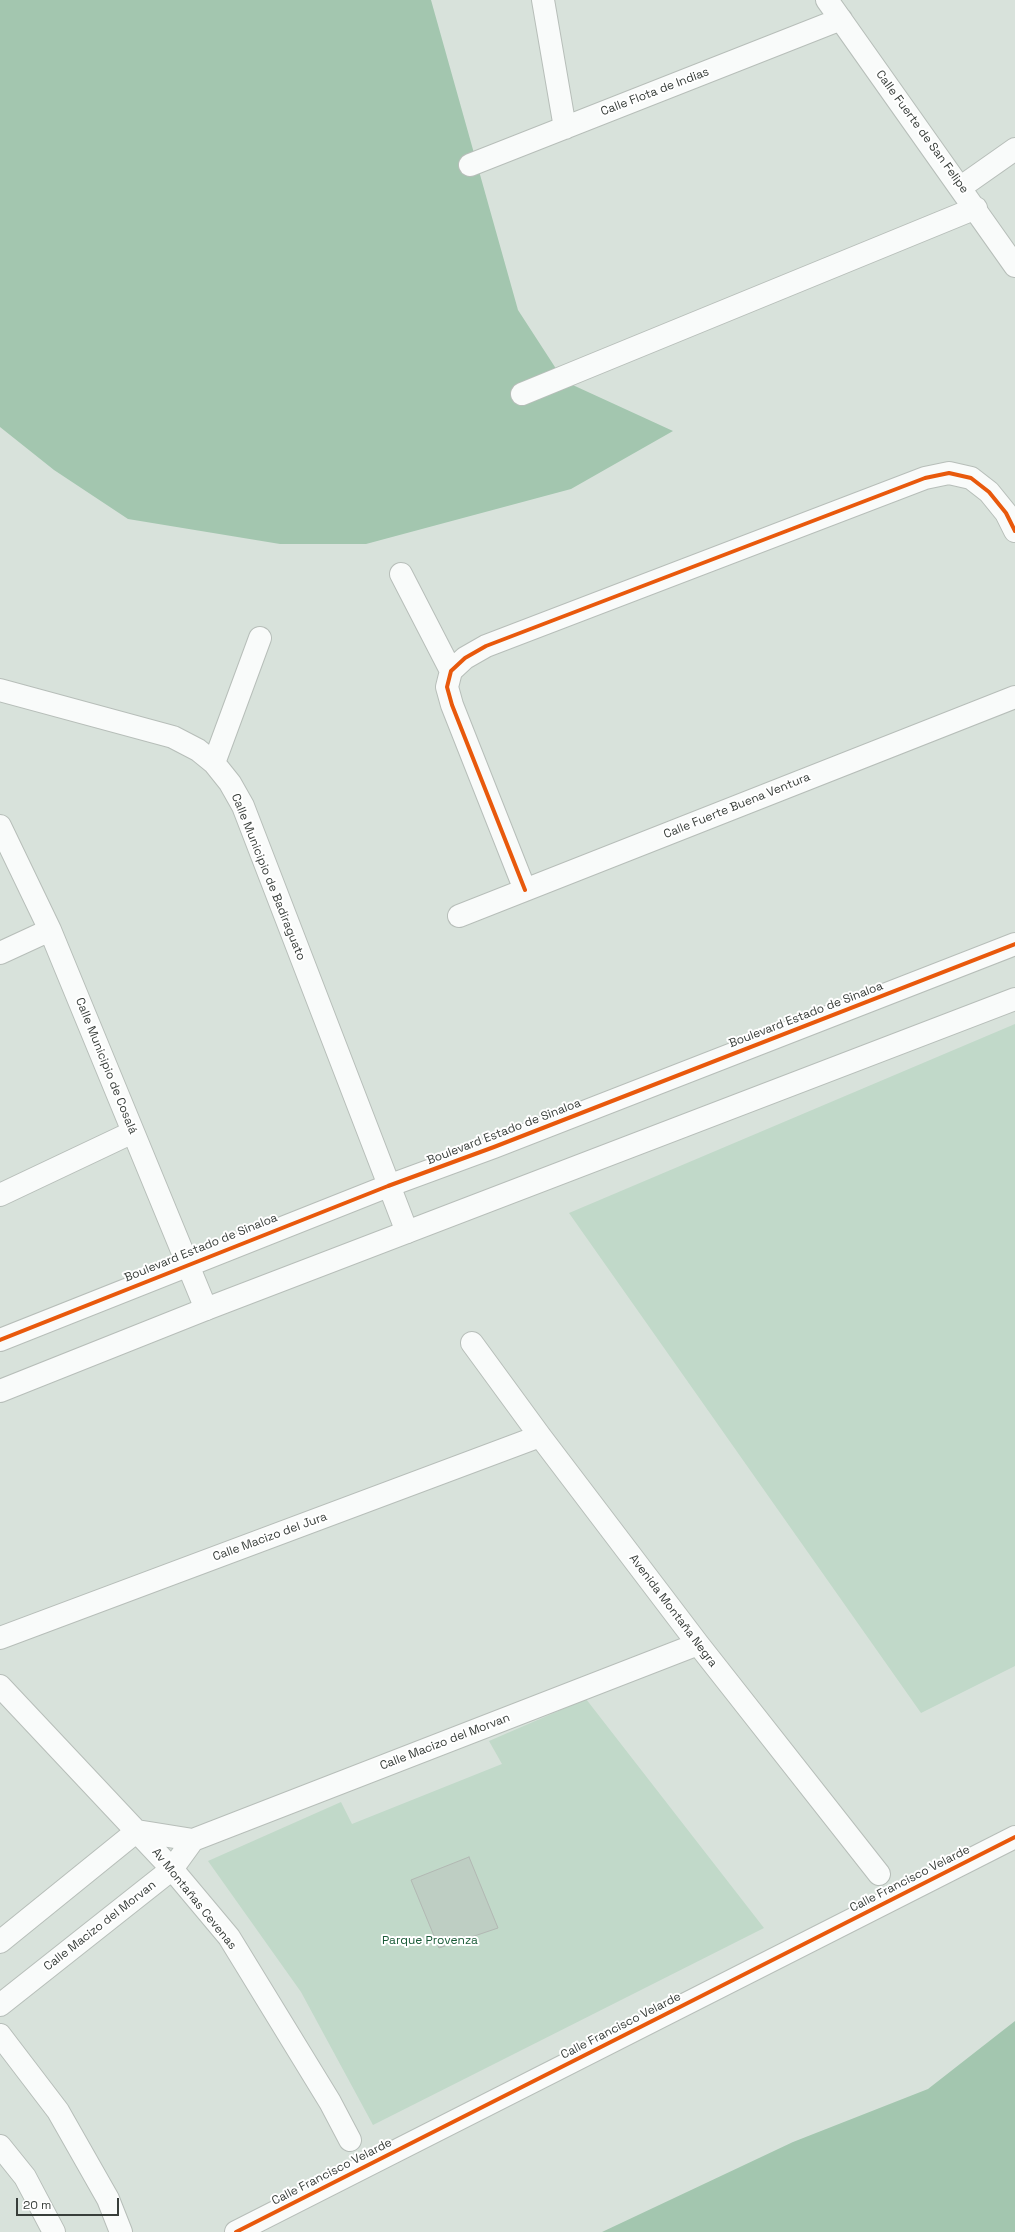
<!DOCTYPE html>
<meta charset="utf-8">
<style>
body{margin:0}
#map{position:relative;width:1015px;height:2232px;overflow:hidden;background:#d8e2db;font-family:"Space Grotesk",sans-serif}
canvas{display:block}
.scale{position:absolute;left:16px;top:2198px;width:103px;height:18px;box-sizing:border-box;border:2px solid #383e3a;border-top:0;padding-left:5px;font-size:12px;line-height:14px;white-space:nowrap;color:#383e3a;-webkit-text-stroke:3px #fff;paint-order:stroke}
</style>
<div id="map">
<canvas width="1015" height="2232"></canvas>
<div class="scale">20 m</div>
</div>
<script>
const ctx = document.querySelector('canvas').getContext('2d');
ctx.lineJoin = 'round';
function fillPath(path, color) {
  ctx.fillStyle = color;
  ctx.fill(path, 'evenodd');
}
function toPath(rows) {
  const path = new Path2D();
  for (const r of rows) {
    path.moveTo(r[0], r[1]);
    for (let i = 2; i < r.length; i += 2) path.lineTo(r[i], r[i + 1]);
  }
  return path;
}
function trace(path, color, width, dash) {
  ctx.strokeStyle = color;
  ctx.lineWidth = width;
  ctx.lineCap = dash ? 'butt' : 'round';
  ctx.setLineDash(dash || []);
  ctx.stroke(path);
}
function drawText(font, color, halo, rows, align = 'center') {
  ctx.font = font + ' "Space Grotesk",sans-serif';
  ctx.lineWidth = 4;
  ctx.setLineDash([]);
  ctx.textBaseline = 'middle';
  ctx.strokeStyle = halo;
  ctx.fillStyle = color;
  for (const [text, x, y, turn = 0] of rows) {
    ctx.save();
    ctx.translate(x, y);
    ctx.rotate((+turn || 0) * Math.PI / 180);
    ctx.textAlign = isNaN(turn) ? turn : align;
    if (halo) ctx.strokeText(text, 0, 0);
    ctx.fillText(text, 0, 0);
    ctx.restore();
  }
}
fillPath(toPath([
 [1015,1024,1015,1666,921,1713,569,1213],
 [586,1699,764,1928,373,2125,301,1992,208,1861,341,1802,352,1824,502,1764,489,1741]
]), '#c1d9c9');
fillPath(toPath([
 [0,0,431,0,518,310,564,381,673,431,571,489,366,544,280,544,128,519,54,470,0,427],
 [1015,2021,1015,2232,602,2232,793,2142,928,2089]
]), '#a3c6af');
const building = toPath([
 [469,1857,498,1928,439,1948,411,1880,469,1857]
]);
fillPath(building, '#becec3');
trace(building, '#b2b8b3', 1);
const street = toPath([
 [543,0,565,128],
 [827,0,1015,266],
 [470,165,841,19],
 [961,187,1015,149],
 [522,394,976,208],
 [401,574,451,671],
 [0,690,173,737,198,750,214,763,230,783,243,806,407,1232],
 [214,763,260,638],
 [0,826,50,930,206,1309],
 [525,890,452,705,447,687,451,671,465,658,486,646,925,478,949,473,971,478,989,492,1006,513,1015,531],
 [459,916,1015,697],
 [0,953,50,930],
 [0,1195,133,1132],
 [472,1343,540,1436,698,1644,879,1874],
 [0,1638,540,1436],
 [0,1686,172,1869,229,1937,330,2102,350,2140],
 [193,1840,698,1644],
 [0,1942,137,1831,193,1840,172,1869,0,2005],
 [236,2232,1015,1837]
]);
const secondary = toPath([
 [0,1340,388,1186,494,1147,1015,944],
 [0,1391,206,1309,1015,999],
 [0,2035,58,2111,108,2199,121,2232],
 [0,2146,25,2177,54,2232]
]);
trace(street, '#b7beb9', 24);
trace(secondary, '#b7beb9', 24);
trace(street, '#f9fbfa', 22);
trace(secondary, '#f9fbfa', 22);
trace(toPath([
 [525,890,452,705,447,687,451,671,465,658,486,646,925,478,949,473,971,478,989,492,1006,513,1015,531],
 [0,1340,388,1186,494,1147,1015,944],
 [236,2232,1015,1837]
]), '#e8590c', 4);
drawText('12px', '#383e3a', '#fff', [
 ["Calle Flota de Indias",655,92,-21],
 ["Calle Fuerte de San Felipe",922,132,54],
 ["Calle Fuerte Buena Ventura",737,806,-22],
 ["Calle Municipio de Badiraguato",268,877,68],
 ["Boulevard Estado de Sinaloa",806,1015,-21],
 ["Calle Municipio de Cosalá",106,1066,68],
 ["Boulevard Estado de Sinaloa",504,1132,-21],
 ["Boulevard Estado de Sinaloa",201,1248,-22],
 ["Calle Macizo del Jura",270,1537,-20],
 ["Avenida Montaña Negra",673,1611,53],
 ["Calle Macizo del Morvan",445,1742,-21],
 ["Calle Francisco Velarde",910,1879,-27],
 ["Av Montañas Cevenas",194,1899,51],
 ["Calle Macizo del Morvan",100,1926,-38],
 ["Calle Francisco Velarde",621,2026,-27],
 ["Calle Francisco Velarde",332,2172,-27]
]);
drawText('12px', '#1a5b38', '#fff', [
 ["Parque Provenza",430,1941]
]);
</script>
